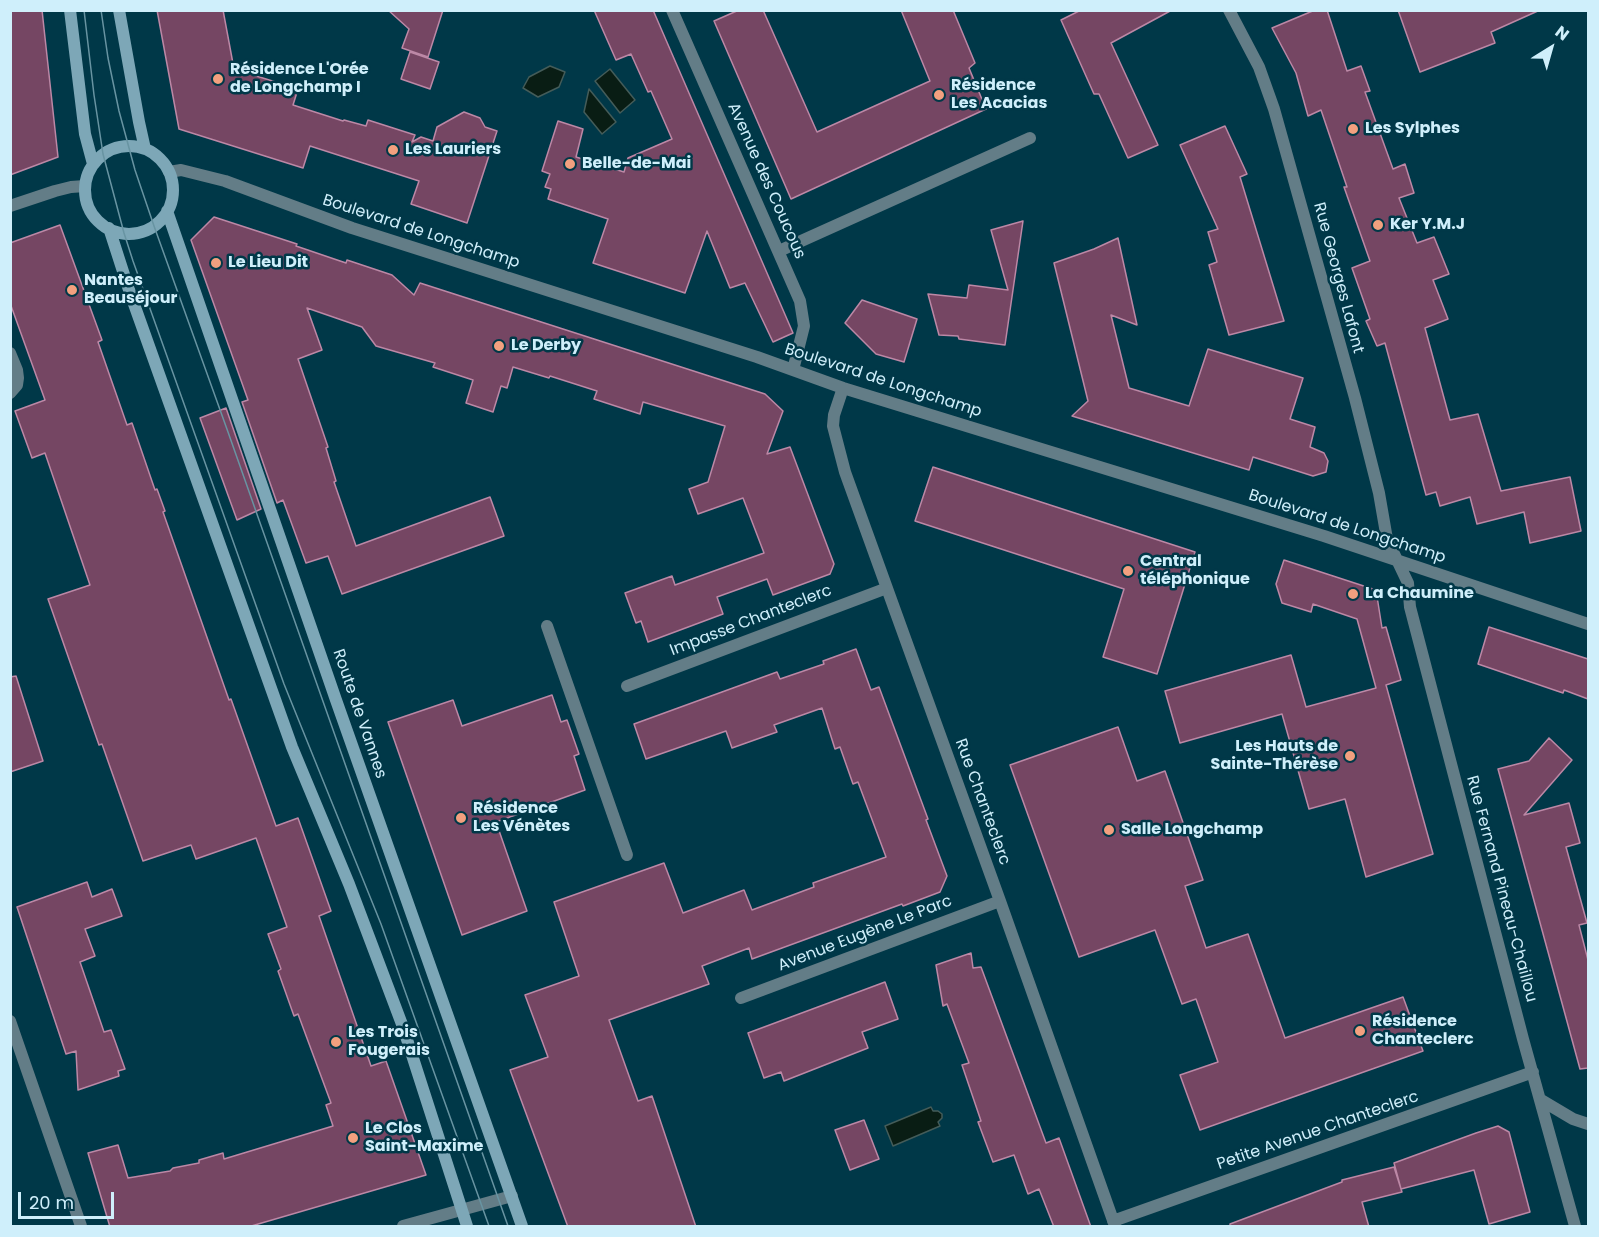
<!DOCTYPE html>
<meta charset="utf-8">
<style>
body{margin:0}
#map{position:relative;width:1599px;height:1237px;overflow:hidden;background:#003848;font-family:Poppins,sans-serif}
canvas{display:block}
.frame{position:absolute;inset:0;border:12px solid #cfeffb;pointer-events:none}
.north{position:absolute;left:1521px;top:18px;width:60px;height:60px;-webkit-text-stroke:4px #003848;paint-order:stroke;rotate:37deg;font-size:16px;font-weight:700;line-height:24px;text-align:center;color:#cfeffb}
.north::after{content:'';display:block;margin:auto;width:21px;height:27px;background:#cfeffb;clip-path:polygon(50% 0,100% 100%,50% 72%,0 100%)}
.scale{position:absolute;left:18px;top:1192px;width:96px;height:27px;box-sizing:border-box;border:3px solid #cfeffb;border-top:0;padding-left:8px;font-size:18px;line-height:21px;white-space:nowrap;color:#cfeffb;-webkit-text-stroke:4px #003848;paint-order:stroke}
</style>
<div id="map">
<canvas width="1599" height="1237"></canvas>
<div class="frame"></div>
<div class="north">N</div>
<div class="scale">20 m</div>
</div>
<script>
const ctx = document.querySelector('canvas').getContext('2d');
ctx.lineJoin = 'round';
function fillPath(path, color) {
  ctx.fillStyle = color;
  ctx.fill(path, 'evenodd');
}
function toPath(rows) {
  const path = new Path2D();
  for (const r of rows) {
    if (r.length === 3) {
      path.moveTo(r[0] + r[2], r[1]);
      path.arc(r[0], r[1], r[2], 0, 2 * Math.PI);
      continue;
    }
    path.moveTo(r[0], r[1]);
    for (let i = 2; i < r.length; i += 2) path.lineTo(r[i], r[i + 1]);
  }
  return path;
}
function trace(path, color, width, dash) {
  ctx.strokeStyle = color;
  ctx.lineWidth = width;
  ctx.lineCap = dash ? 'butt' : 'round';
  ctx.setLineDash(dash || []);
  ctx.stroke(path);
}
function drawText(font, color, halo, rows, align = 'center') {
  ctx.font = font + ' Poppins,sans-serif';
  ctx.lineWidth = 5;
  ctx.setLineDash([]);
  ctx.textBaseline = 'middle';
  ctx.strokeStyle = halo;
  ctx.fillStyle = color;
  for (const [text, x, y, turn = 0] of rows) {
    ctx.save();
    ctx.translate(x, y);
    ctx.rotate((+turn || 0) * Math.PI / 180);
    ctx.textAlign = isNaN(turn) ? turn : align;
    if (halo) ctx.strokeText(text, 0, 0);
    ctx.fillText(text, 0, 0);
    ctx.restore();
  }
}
const water = toPath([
 [550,66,565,72,559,87,538,97,523,88,529,77,550,66],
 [610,69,635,100,620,113,595,81,610,69],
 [589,89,616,122,602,134,584,112,589,89],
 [931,1107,933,1111,938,1111,942,1114,942,1118,938,1122,940,1126,893,1146,885,1126,931,1107]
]);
fillPath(water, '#091d14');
trace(water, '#445c59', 1.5);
const building = toPath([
 [10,10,42,10,58,157,10,175,10,10],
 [157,10,223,10,234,69,298,89,293,105,343,121,344,120,366,126,368,120,415,135,412,142,421,137,433,141,437,127,464,112,480,118,485,127,497,131,467,223,411,204,419,181,310,146,303,168,179,129,157,10],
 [388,10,443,10,428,57,402,48,409,29,388,10],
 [594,10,653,10,793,333,773,342,745,283,730,288,707,231,685,293,593,263,608,219,548,199,551,189,545,187,550,174,542,171,558,121,583,129,576,157,624,172,628,158,672,139,651,91,648,92,631,54,616,60,594,10],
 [739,10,763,10,817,132,930,81,901,10,953,10,975,63,969,68,986,109,791,199,714,21,739,10],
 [1081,10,1172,10,1111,43,1158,145,1128,158,1099,94,1094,94,1061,20,1081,10],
 [1315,10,1327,10,1347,71,1361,66,1370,91,1365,92,1393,169,1405,164,1414,193,1399,198,1417,243,1434,237,1449,274,1433,280,1448,319,1425,328,1450,420,1478,414,1501,491,1570,477,1581,531,1530,543,1524,512,1477,524,1470,497,1440,506,1436,492,1426,495,1385,343,1377,346,1366,321,1370,319,1352,268,1370,261,1344,187,1347,187,1321,110,1308,116,1296,73,1272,28,1315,10],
 [1398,10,1540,10,1491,32,1495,43,1420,72,1398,10],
 [410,52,439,62,430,89,401,79,410,52],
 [1225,126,1247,174,1240,177,1284,321,1229,335,1209,265,1217,262,1208,232,1218,229,1180,145,1225,126],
 [214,217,297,244,296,246,346,263,347,260,392,275,414,295,420,283,765,394,783,411,767,454,790,447,834,564,830,574,773,595,767,579,717,597,723,614,648,642,641,621,636,623,625,593,672,576,675,585,764,553,743,498,698,514,689,489,708,482,725,426,643,402,640,414,594,399,597,391,550,376,549,378,513,367,507,388,501,386,493,412,466,403,473,380,433,367,435,363,376,346,362,327,307,308,322,350,298,359,328,447,326,448,336,481,334,482,356,546,490,497,504,536,342,594,328,556,306,563,283,500,277,503,242,402,248,400,191,240,214,217],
 [1023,221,1005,345,959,339,958,336,939,335,928,294,967,298,969,285,1008,290,991,230,1023,221],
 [60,225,102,340,98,342,127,425,132,423,155,490,157,489,165,511,163,512,229,700,231,699,276,826,298,818,331,911,319,916,371,1066,386,1061,426,1175,248,1227,110,1227,88,1153,118,1145,128,1178,170,1171,173,1168,199,1163,199,1160,223,1153,224,1159,333,1126,326,1105,331,1103,298,1014,294,1016,278,971,281,969,268,934,287,927,256,838,196,859,191,845,143,861,102,744,99,745,48,599,90,585,45,453,32,458,15,411,45,400,10,303,10,243,60,225],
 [1118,238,1137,325,1111,315,1129,388,1189,406,1208,349,1303,378,1290,419,1315,427,1310,447,1324,453,1328,461,1326,472,1313,476,1253,457,1249,470,1072,416,1088,401,1054,263,1094,249,1118,238],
 [862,300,917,319,904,362,876,354,845,323,862,300],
 [226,408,261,509,237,520,200,418,226,408],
 [933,467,1195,552,1157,674,1103,657,1124,589,915,521,933,467],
 [1284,560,1376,590,1382,628,1386,627,1401,680,1386,685,1433,854,1366,877,1345,799,1309,809,1282,714,1180,743,1165,691,1291,655,1306,707,1376,688,1357,619,1313,604,1311,612,1282,603,1276,584,1284,560],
 [1489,627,1588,659,1588,699,1564,690,1563,693,1478,664,1489,627],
 [856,649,871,690,879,687,928,819,926,820,947,876,940,892,903,906,902,904,752,959,749,948,702,966,709,984,609,1020,638,1101,652,1096,696,1227,568,1227,510,1070,548,1057,525,995,579,976,554,902,664,863,683,913,744,890,752,910,814,887,813,883,886,857,858,782,853,784,840,747,835,749,822,708,774,725,777,732,732,748,726,731,646,759,634,724,777,672,780,679,824,664,823,661,856,649],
 [16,676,43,761,10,772,10,677,16,676],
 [552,695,561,722,567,720,579,754,574,756,585,790,496,822,527,911,462,935,388,722,453,700,462,726,552,695],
 [1118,727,1137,781,1165,771,1203,880,1185,886,1206,948,1248,934,1285,1038,1403,997,1423,1051,1200,1130,1180,1075,1218,1062,1196,999,1182,1004,1155,930,1079,957,1010,765,1118,727],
 [1549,738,1572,760,1524,815,1569,803,1580,843,1566,847,1587,923,1579,925,1588,960,1588,1068,1580,1069,1498,769,1529,761,1549,738],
 [87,882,92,897,112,889,122,916,85,929,95,956,80,962,104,1032,111,1030,125,1069,118,1071,119,1076,78,1090,76,1051,66,1054,17,907,87,882],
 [971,953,973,968,981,967,1046,1143,1059,1138,1091,1227,1054,1227,1039,1189,1028,1194,1014,1155,993,1162,978,1122,981,1121,962,1065,969,1063,947,1004,943,1006,936,965,971,953],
 [885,982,898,1019,862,1032,868,1048,784,1081,781,1072,764,1078,748,1033,885,982],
 [864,1120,879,1159,850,1170,835,1130,864,1120],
 [1498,1126,1509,1132,1530,1212,1489,1224,1474,1170,1401,1189,1394,1163,1476,1133,1498,1126],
 [1394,1167,1402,1192,1362,1202,1369,1227,1230,1227,1230,1224,1342,1182,1342,1180,1394,1167]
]);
fillPath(building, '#754663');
trace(building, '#bc88a6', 1.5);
trace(toPath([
 [779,251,1030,138],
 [10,353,17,370,18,378,17,385,10,393],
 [547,626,627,855]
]), '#637d87', 12);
trace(toPath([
 [672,10,800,301,804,326,793,370],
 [1229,10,1259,67,1274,109,1355,398,1379,493,1387,539,1408,583,1410,607,1523,1039,1575,1226],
 [169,172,181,170,225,181,352,228,757,357,843,388,1324,536,1588,624],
 [10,206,55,191,71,187,85,186],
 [843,388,834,415,833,426,845,472,1000,901,1115,1226],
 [627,686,887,588],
 [741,998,1000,901],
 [10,1021,81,1226],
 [1541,1100,1573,1119,1588,1124],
 [1113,1221,1533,1072],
 [403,1226,512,1196]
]), '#637d87', 12);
trace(toPath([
 [70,10,85,134,93,164],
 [119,10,139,122,145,149],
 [129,190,44],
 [167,211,336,700,522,1226],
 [109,228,129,290,292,747,349,884,403,1027,467,1226]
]), '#7da7b7', 12);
trace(toPath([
 [84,10,94,95,103,154,124,233,133,261,284,684,381,924,489,1226],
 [101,10,108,58,119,111,135,170,154,226,228,432,508,1226]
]), '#6894a2', 1.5);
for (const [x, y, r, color] of [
 [218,79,6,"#f2a07f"],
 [939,95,6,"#f2a07f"],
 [1353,129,6,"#f2a07f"],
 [393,150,6,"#f2a07f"],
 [570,164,6,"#f2a07f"],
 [1378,225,6,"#f2a07f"],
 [216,263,6,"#f2a07f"],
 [72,290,6,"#f2a07f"],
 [499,346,6,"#f2a07f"],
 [1128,571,6,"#f2a07f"],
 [1353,594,6,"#f2a07f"],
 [1350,756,6,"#f2a07f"],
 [461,818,6,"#f2a07f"],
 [1109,830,6,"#f2a07f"],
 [1360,1031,6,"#f2a07f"],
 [336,1042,6,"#f2a07f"],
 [353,1138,6,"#f2a07f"]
]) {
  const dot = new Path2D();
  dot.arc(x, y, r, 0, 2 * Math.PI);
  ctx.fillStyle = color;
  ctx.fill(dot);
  trace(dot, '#003848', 2);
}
drawText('bold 16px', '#cfeffb', '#003848', [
 ["Résidence L'Orée",230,70],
 ["de Longchamp I",230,88],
 ["Résidence",951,86],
 ["Les Acacias",951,104],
 ["Les Sylphes",1365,129],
 ["Les Lauriers",405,150],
 ["Belle-de-Mai",582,164],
 ["Ker Y.M.J",1390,225],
 ["Le Lieu Dit",228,263],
 ["Nantes",84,281],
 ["Beauséjour",84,299],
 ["Le Derby",511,346],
 ["Central",1140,562],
 ["téléphonique",1140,580],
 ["La Chaumine",1365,594],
 ["Les Hauts de",1338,747,"right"],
 ["Sainte-Thérèse",1338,765,"right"],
 ["Résidence",473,809],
 ["Les Vénètes",473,827],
 ["Salle Longchamp",1121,830],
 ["Résidence",1372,1022],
 ["Chanteclerc",1372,1040],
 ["Les Trois",348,1033],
 ["Fougerais",348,1051],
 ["Le Clos",365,1129],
 ["Saint-Maxime",365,1147]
], 'left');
drawText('16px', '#cfeffb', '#003848', [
 ["Avenue des Coucous",766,181,66],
 ["Boulevard de Longchamp",421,232,18],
 ["Rue Georges Lafont",1338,278,75],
 ["Boulevard de Longchamp",883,381,18],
 ["Boulevard de Longchamp",1347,527,18],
 ["Impasse Chanteclerc",751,621,-21],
 ["Route de Vannes",359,714,71],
 ["Rue Chanteclerc",982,802,70],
 ["Rue Fernand Pineau-Chaillou",1501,889,75],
 ["Avenue Eugène Le Parc",865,934,-21],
 ["Petite Avenue Chanteclerc",1318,1131,-19]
]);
</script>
